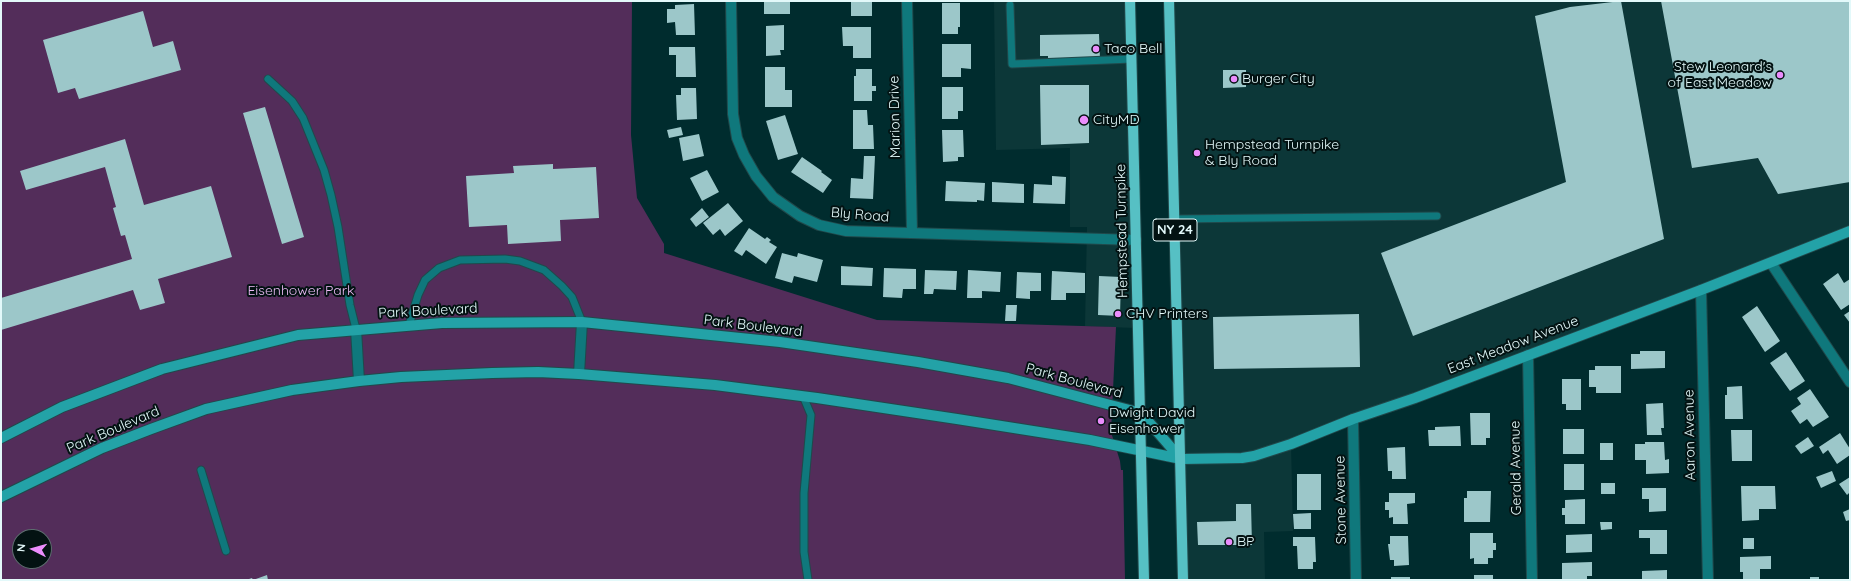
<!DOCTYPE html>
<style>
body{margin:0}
#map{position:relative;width:1851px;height:581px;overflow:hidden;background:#002c2e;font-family:Quicksand,sans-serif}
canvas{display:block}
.frame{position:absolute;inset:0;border:2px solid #e3f9fa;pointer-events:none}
.north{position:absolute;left:12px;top:529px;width:40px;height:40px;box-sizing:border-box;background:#031212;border:1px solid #5d6e6f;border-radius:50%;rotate:276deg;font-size:11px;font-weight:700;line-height:16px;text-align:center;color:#e3f9fa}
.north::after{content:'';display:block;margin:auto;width:14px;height:18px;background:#eb8dfc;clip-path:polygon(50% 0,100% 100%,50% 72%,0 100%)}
</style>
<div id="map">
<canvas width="1851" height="581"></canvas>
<div class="frame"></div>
<div class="north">N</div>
</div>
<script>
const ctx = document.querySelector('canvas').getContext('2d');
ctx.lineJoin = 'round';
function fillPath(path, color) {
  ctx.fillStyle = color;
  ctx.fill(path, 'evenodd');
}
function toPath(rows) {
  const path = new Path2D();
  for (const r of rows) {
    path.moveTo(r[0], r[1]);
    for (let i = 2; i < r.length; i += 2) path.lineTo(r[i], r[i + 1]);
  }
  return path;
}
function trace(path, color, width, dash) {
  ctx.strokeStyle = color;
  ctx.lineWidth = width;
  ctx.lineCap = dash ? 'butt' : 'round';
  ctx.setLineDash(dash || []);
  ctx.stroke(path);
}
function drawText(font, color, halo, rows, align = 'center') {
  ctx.font = font + ' Quicksand,sans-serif';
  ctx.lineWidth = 4;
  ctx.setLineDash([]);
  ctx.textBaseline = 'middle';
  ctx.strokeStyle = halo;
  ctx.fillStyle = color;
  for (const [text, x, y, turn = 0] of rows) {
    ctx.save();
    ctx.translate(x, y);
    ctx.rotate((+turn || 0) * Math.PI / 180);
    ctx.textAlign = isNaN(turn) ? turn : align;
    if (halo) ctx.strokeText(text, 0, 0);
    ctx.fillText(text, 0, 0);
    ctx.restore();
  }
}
fillPath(toPath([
 [994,1,1126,1,1135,328,1085,326,1087,227,1070,227,1070,148,996,150],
 [1168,1,1850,1,1850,231,1291,444,1293,531,1264,532,1265,580,1185,580]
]), '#0c3738');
fillPath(toPath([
 [1,1,632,1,631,135,637,198,664,244,664,253,877,320,1116,327,1111,432,1120,461,1121,470,1123,470,1125,580,1,580],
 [20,537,44,537,44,561,20,561]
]), '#532d5a');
fillPath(toPath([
 [764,1,790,1,790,14,764,14],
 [851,1,872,1,872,16,851,16],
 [1621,1,1664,239,1413,336,1381,253,1566,182,1535,16,1570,7],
 [1661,1,1850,1,1850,182,1778,194,1758,158,1692,168],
 [942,3,960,3,960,27,958,27,958,34,942,34],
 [694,4,695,35,676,35,675,22,667,23,667,9,675,9,675,5],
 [143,11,153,47,173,41,181,70,79,99,75,88,58,93,43,40],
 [784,25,784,50,780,50,781,55,766,56,766,26],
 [842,27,871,27,871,58,853,58,853,46,843,46],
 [1099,34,1100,59,1048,60,1048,56,1040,56,1040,35],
 [942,44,971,44,971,69,961,68,961,77,942,77],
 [669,47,695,47,696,77,676,77,676,55,669,55],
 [765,67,785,67,785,90,792,90,792,107,765,107],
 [856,69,872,69,872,86,876,86,876,91,872,91,872,101,854,101,854,76,856,76],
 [1223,70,1246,70,1246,87,1223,88],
 [1040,85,1089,85,1089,143,1041,145],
 [942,87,963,87,963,111,958,111,958,119,942,119],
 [681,88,696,88,697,119,677,120,676,95,681,95],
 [265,107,304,237,282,244,243,113],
 [853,110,867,110,868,125,873,125,874,149,853,149],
 [785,115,798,154,778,160,766,121],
 [681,127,683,135,669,138,667,130],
 [942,130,963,130,964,157,958,157,958,161,943,162],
 [699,134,704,156,683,161,679,138],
 [125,139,144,205,211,186,232,257,158,279,165,303,140,310,133,290,1,330,1,298,132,259,125,235,121,236,113,208,116,207,105,167,26,190,20,171],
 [864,156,875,156,873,199,850,198,851,178,863,179],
 [802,157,822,171,821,172,832,180,823,193,791,172],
 [553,164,553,169,596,167,599,218,560,220,561,241,508,244,507,225,469,227,466,176,514,173,513,166],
 [707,170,719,192,702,201,690,178],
 [1052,176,1066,177,1065,204,1033,203,1034,184,1052,185],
 [946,181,985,183,984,201,977,200,977,202,945,201],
 [992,182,1024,184,1024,203,992,202],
 [728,203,743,221,725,236,720,229,713,235,703,223],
 [702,208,709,217,696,227,690,219],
 [749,228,765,239,767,237,771,240,769,242,777,247,766,264,746,250,742,256,734,251],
 [782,253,797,257,798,253,823,260,817,282,794,276,792,283,775,278],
 [841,266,873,268,872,286,841,285],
 [884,268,916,269,916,289,903,289,902,298,883,297],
 [925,270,957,271,956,290,934,289,933,294,924,294],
 [968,270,1001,272,1000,292,982,291,982,298,967,298],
 [1052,271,1085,273,1085,293,1066,293,1066,300,1051,300],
 [1017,272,1041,273,1041,291,1030,291,1030,299,1016,298],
 [1838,273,1844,283,1850,279,1850,304,1841,310,1823,284],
 [1099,276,1121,277,1120,316,1098,315],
 [1006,305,1017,305,1016,321,1005,321],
 [1757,306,1780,341,1765,352,1742,317],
 [1850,311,1850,323,1844,315],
 [1359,314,1360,367,1214,369,1213,317],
 [1640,351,1665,351,1665,368,1631,369,1631,354,1640,354],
 [1786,352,1805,381,1790,391,1770,363],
 [1595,366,1621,366,1621,393,1596,393,1596,387,1589,387,1589,370,1595,370],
 [1562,379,1581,379,1581,410,1566,410,1566,404,1562,404],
 [1742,386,1743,419,1725,419,1725,395,1727,395,1727,387],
 [1810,389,1829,417,1813,427,1807,419,1800,424,1791,411,1801,404,1797,398],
 [1663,403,1664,428,1661,428,1662,435,1647,435,1646,404],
 [1470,413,1490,413,1490,438,1486,438,1486,445,1471,445],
 [1460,426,1461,446,1429,446,1428,430,1435,430,1435,427],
 [1563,429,1584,429,1584,454,1563,454],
 [1731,430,1752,430,1752,461,1732,461],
 [1840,433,1850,449,1850,455,1837,464,1828,450,1823,454,1819,447],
 [1808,437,1814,446,1801,454,1795,446],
 [1645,442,1664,442,1665,460,1669,459,1669,473,1646,474,1646,460,1635,460,1635,444,1645,444],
 [1600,443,1613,443,1613,460,1600,460],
 [1405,447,1406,479,1392,479,1392,471,1388,471,1387,448],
 [1564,464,1584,464,1584,490,1564,490],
 [1832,471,1836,481,1821,488,1816,477],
 [1297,474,1321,474,1321,510,1297,510],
 [1850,477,1850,492,1847,495,1839,484],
 [1601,483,1615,483,1615,494,1601,494],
 [1741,486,1775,486,1776,509,1759,509,1759,520,1742,521],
 [1642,488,1666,488,1666,511,1649,512,1649,499,1642,499],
 [1467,491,1491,491,1490,522,1464,522,1464,498,1467,498],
 [1389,493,1415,493,1415,503,1407,504,1408,524,1393,524,1393,517,1389,518,1389,510,1385,510,1385,502,1389,502],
 [1585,499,1585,524,1565,524,1565,515,1562,515,1562,508,1565,508,1565,500],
 [1236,504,1251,504,1252,545,1198,545,1197,522,1236,521],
 [1850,509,1850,520,1846,521,1843,512],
 [1311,513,1311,529,1294,529,1293,514],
 [1600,522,1612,522,1612,529,1601,530],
 [1639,530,1667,530,1667,554,1650,554,1650,538,1639,538],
 [1470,533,1493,533,1493,543,1496,543,1496,550,1493,550,1493,558,1488,558,1488,564,1474,564,1474,558,1470,559],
 [1592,534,1592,552,1566,553,1566,535],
 [1390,536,1408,536,1409,565,1394,566,1394,560,1390,560,1388,544,1390,544],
 [1293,537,1315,537,1316,562,1313,562,1313,569,1298,569,1297,546,1293,546],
 [1743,538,1754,538,1754,549,1743,549],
 [1771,556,1771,569,1760,569,1760,580,1743,580,1743,572,1740,572,1740,557],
 [1592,562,1592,576,1587,576,1587,580,1562,580,1562,563],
 [1667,570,1667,580,1642,580,1642,571],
 [267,575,268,580,246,580,252,578,253,580],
 [1474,575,1493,575,1493,580,1474,580],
 [1391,577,1410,577,1410,580,1391,580],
 [1810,577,1819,577,1819,580,1810,580]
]), '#9cc7c9');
const lane = toPath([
 [1010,5,1012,64,1132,59],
 [268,79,292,101,303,118,324,170,331,195,338,227,350,305,356,329],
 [1175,219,1437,216],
 [409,325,418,295,425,280,439,268,460,260,505,259,520,261,544,270,562,286,572,297,582,322],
 [803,396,811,415,804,493,804,552,808,580],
 [201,470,226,551]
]);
const street = toPath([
 [731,1,733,114,737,138,744,155,756,176,773,197,800,216,819,225,846,231,1136,240],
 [907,1,912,233],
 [1771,263,1850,382],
 [1701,290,1708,580],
 [356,329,359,381],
 [1528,355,1532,580],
 [579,374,582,322],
 [1353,419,1356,580]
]);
const secondary = toPath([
 [1,438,62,407,162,369,298,335,442,323,582,322,780,342,918,362,1008,378,1141,413,1181,459],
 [1,497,102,448,151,429,206,409,292,390,359,381,401,377,492,373,538,372,579,374,715,385,817,398,957,419,1090,440,1181,459,1242,458,1254,456,1291,444,1353,419,1415,398,1701,290,1850,231]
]);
const primary = toPath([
 [1130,1,1144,580],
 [1169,1,1183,580]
]);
trace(lane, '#20494b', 9);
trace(street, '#20494b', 12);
trace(secondary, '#20494b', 12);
trace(primary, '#20494b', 12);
trace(lane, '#0f787c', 7);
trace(street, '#0f787c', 10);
trace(secondary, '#23a2a7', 10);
trace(primary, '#56c0c4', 10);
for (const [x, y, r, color] of [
 [1096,49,4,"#eb8dfc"],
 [1780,75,4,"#eb8dfc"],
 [1234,79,4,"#eb8dfc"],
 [1084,120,5,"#eb8dfc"],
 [1197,153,4,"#eb8dfc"],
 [1118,314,4,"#eb8dfc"],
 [1101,421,4,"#eb8dfc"],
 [1229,542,4,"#eb8dfc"]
]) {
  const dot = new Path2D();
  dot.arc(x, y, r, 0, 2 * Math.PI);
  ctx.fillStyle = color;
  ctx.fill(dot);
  trace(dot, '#031212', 1.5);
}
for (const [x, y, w] of [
 [1175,230,44]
]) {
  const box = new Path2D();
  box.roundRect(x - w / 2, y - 11, w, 22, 3);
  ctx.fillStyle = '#031212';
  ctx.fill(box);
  trace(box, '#e3f9fa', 1);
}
drawText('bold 13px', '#e3f9fa', null, [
 ["NY 24",1175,230]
]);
drawText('14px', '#e3f9fa', '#031212', [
 ["Taco Bell",1104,49],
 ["Stew Leonard's",1772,67,"right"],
 ["of East Meadow",1772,83,"right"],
 ["Burger City",1242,79],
 ["CityMD",1093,120],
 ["Hempstead Turnpike",1205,145],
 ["& Bly Road",1205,161],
 ["CHV Printers",1126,314],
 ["Dwight David",1109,413],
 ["Eisenhower",1109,429],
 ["BP",1237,542]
], 'left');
drawText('14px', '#e3f9fa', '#031212', [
 ["Marion Drive",895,117,-91],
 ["Bly Road",860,215,5],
 ["Hempstead Turnpike",1122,231,-91],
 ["Park Boulevard",428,311,-3],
 ["Park Boulevard",753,326,7],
 ["East Meadow Avenue",1513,345,-21],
 ["Park Boulevard",1074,381,15],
 ["Park Boulevard",113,430,-23],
 ["Aaron Avenue",1690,435,-91],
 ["Gerald Avenue",1516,468,-91],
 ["Stone Avenue",1341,500,-91]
]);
drawText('14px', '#edbbf6', '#031212', [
 ["Eisenhower Park",301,291]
]);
</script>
